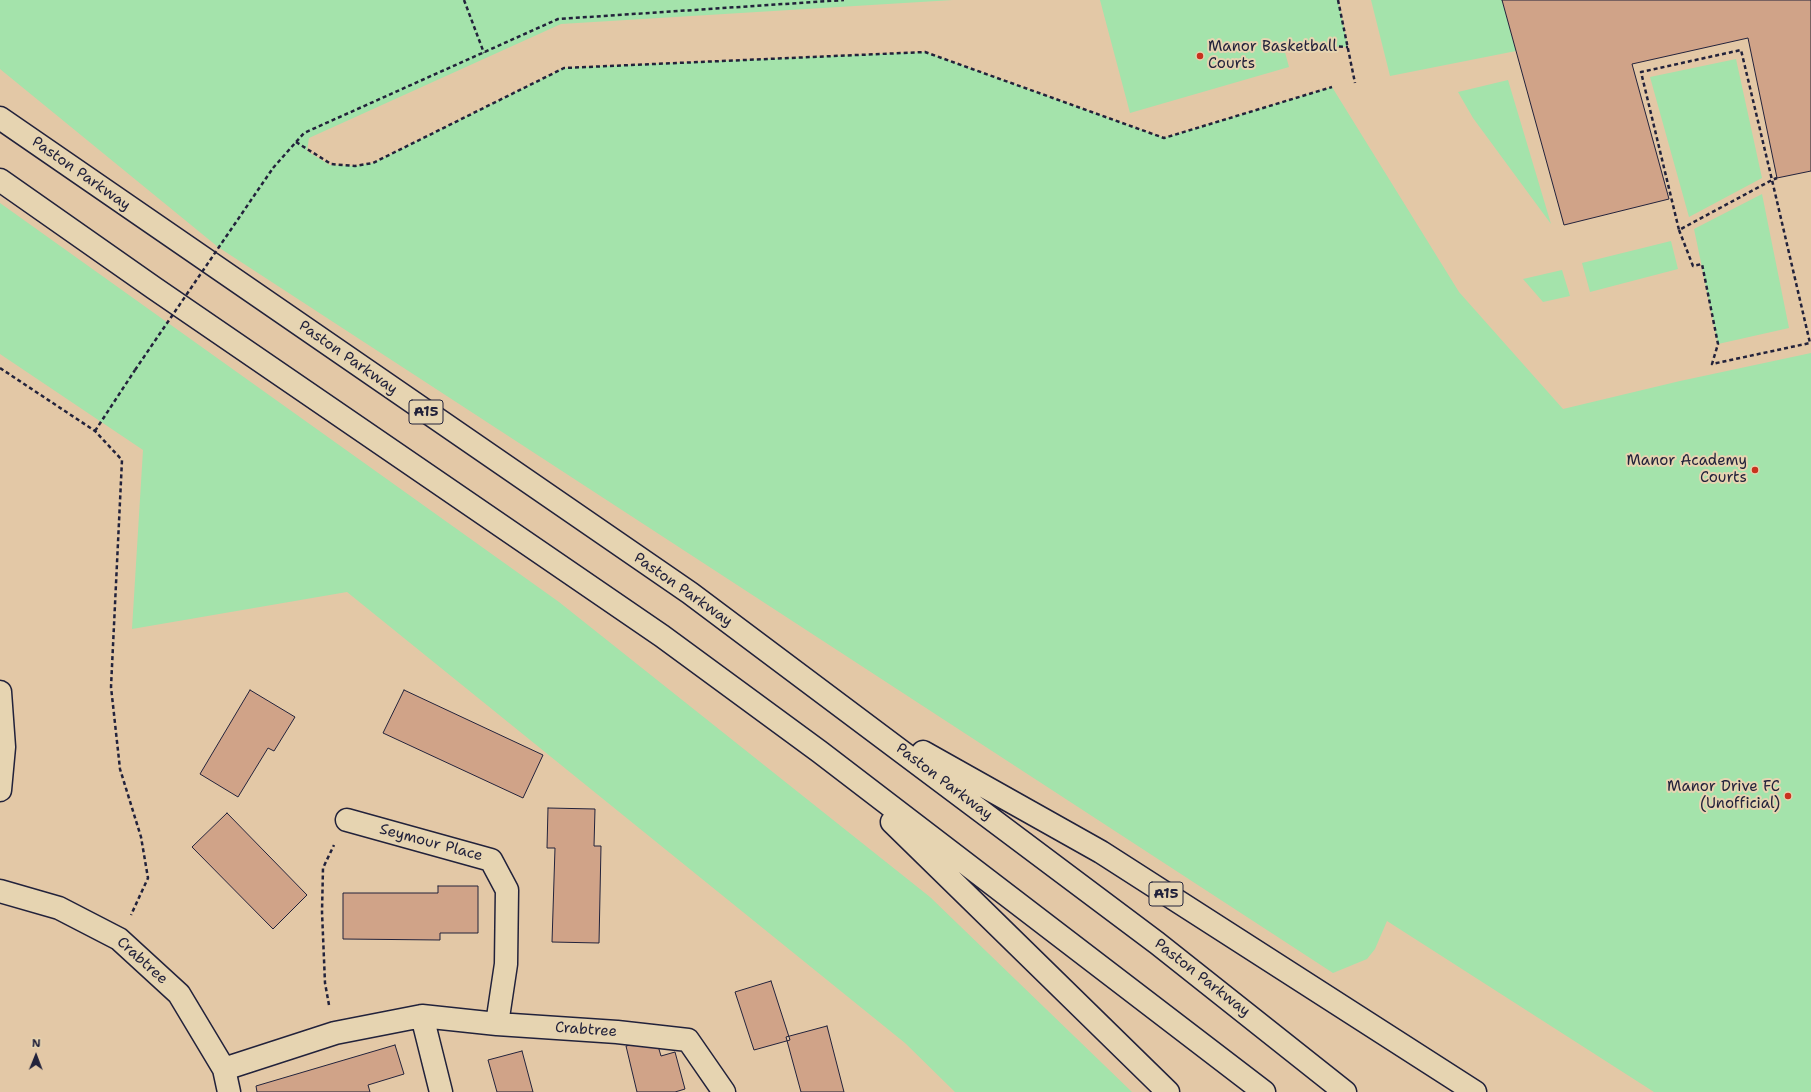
<!DOCTYPE html>
<style>
body{margin:0}
#map{position:relative;width:1811px;height:1092px;overflow:hidden;background:#e3c8a6;font-family:"Shantell Sans",sans-serif}
canvas{display:block}
.north{position:absolute;left:16px;top:1036px;width:40px;height:40px;-webkit-text-stroke:3px #e6d4b1;paint-order:stroke;rotate:1deg;font-size:11px;font-weight:700;line-height:16px;text-align:center;color:#22223b}
.north::after{content:'';display:block;margin:auto;width:14px;height:18px;background:#22223b;clip-path:polygon(50% 0,100% 100%,50% 72%,0 100%)}
</style>
<div id="map">
<canvas width="1811" height="1092"></canvas>
<div class="north">N</div>
</div>
<script>
const ctx = document.querySelector('canvas').getContext('2d');
ctx.lineJoin = 'round';
function fillPath(path, color) {
  ctx.fillStyle = color;
  ctx.fill(path, 'evenodd');
}
function toPath(rows) {
  const path = new Path2D();
  for (const r of rows) {
    path.moveTo(r[0], r[1]);
    for (let i = 2; i < r.length; i += 2) path.lineTo(r[i], r[i + 1]);
  }
  return path;
}
function trace(path, color, width, dash) {
  ctx.strokeStyle = color;
  ctx.lineWidth = width;
  ctx.lineCap = dash ? 'butt' : 'round';
  ctx.setLineDash(dash || []);
  ctx.stroke(path);
}
function drawText(font, color, halo, rows, align = 'center') {
  ctx.font = font + ' "Shantell Sans",sans-serif';
  ctx.lineWidth = 4;
  ctx.setLineDash([]);
  ctx.textBaseline = 'middle';
  ctx.strokeStyle = halo;
  ctx.fillStyle = color;
  for (const [text, x, y, turn = 0] of rows) {
    ctx.save();
    ctx.translate(x, y);
    ctx.rotate((+turn || 0) * Math.PI / 180);
    ctx.textAlign = isNaN(turn) ? turn : align;
    if (halo) ctx.strokeText(text, 0, 0);
    ctx.fillText(text, 0, 0);
    ctx.restore();
  }
}
fillPath(toPath([
 [0,0,953,0,561,24,309,138,307,151,330,165,355,166,373,163,564,68,925,52,1164,138,1332,87,1459,292,1563,409,1680,381,1811,353,1811,1092,1654,1092,1387,921,1375,949,1367,959,1333,973,218,247,0,69],
 [1100,0,1338,0,1348,47,1283,45,1289,67,1130,113],
 [1371,0,1502,0,1516,51,1390,76],
 [1736,59,1762,178,1689,217,1650,77],
 [1508,80,1551,224,1473,118,1458,92],
 [1762,194,1789,328,1718,344,1694,229],
 [0,203,559,602,930,897,1132,1092,955,1092,905,1043,347,592,132,629,143,450,0,354],
 [1671,241,1678,269,1590,292,1582,263],
 [1562,270,1570,296,1543,302,1523,279]
]), '#a4e3ab');
const building = toPath([
 [1502,0,1811,0,1811,171,1777,178,1748,38,1632,64,1669,199,1564,225,1502,0],
 [250,690,295,717,274,751,268,748,238,797,200,774,250,690],
 [404,690,543,755,523,798,383,733,404,690],
 [548,808,595,809,594,846,601,846,599,943,552,942,555,848,547,848,548,808],
 [227,813,307,895,273,929,192,847,227,813],
 [438,886,478,886,478,933,440,933,440,940,343,939,343,893,438,893,438,886],
 [771,981,790,1040,754,1050,735,992,771,981],
 [827,1026,844,1092,801,1092,786,1037,827,1026],
 [656,1039,661,1056,675,1052,685,1089,675,1092,637,1092,626,1046,656,1039],
 [395,1045,404,1074,368,1085,370,1092,257,1092,256,1086,395,1045],
 [522,1051,533,1092,497,1092,488,1060,522,1051]
]);
fillPath(building, '#d0a388');
trace(building, '#22223b', 1);
const minor = toPath([
 [347,820,491,860,507,890,506,964,497,1024],
 [0,891,59,908,119,939,179,994,224,1069,229,1092],
 [422,1016,441,1092],
 [224,1069,335,1033,422,1016,497,1024,617,1032,688,1040,724,1092]
]);
const tertiary = toPath([
 [0,692,4,747,0,790]
]);
const trunk = toPath([
 [0,118,690,593,1157,943,1345,1092],
 [0,180,154,288,662,636,820,752,1264,1092],
 [923,752,1101,852,1475,1092],
 [892,822,1168,1092]
]);
trace(minor, '#22223b', 25);
trace(tertiary, '#22223b', 25);
trace(trunk, '#22223b', 25);
trace(toPath([
 [464,0,484,53],
 [1338,0,1355,83],
 [1283,44,1348,47],
 [296,142,331,164,355,166,373,163,564,68,925,52,1164,138,1332,87],
 [273,168,304,133,558,19,844,0],
 [1679,230,1693,266,1702,264,1718,344,1712,364,1810,343,1772,180,1741,50,1641,72,1679,230,1772,180,1777,178],
 [0,368,95,431,122,460,111,687,120,769,141,837,148,878,131,915],
 [95,431,135,370],
 [329,1005,325,983,322,912,323,868,334,845]
]), '#22223b', 2.5, [4, 3]);
trace(minor, '#e6d4b1', 22);
trace(tertiary, '#e6d4b1', 22);
trace(trunk, '#e6d4b1', 22);
trace(toPath([
 [135,370,273,168]
]), '#22223b', 2.5, [4, 3]);
for (const [x, y, r, color] of [
 [1200,56,4,"#c8321e"],
 [1755,470,4,"#c8321e"],
 [1788,796,4,"#c8321e"]
]) {
  const dot = new Path2D();
  dot.arc(x, y, r, 0, 2 * Math.PI);
  ctx.fillStyle = color;
  ctx.fill(dot);
  trace(dot, '#e6d4b1', 1.5);
}
for (const [x, y, w] of [
 [426,412,34],
 [1166,894,34]
]) {
  const box = new Path2D();
  box.roundRect(x - w / 2, y - 12, w, 24, 3);
  ctx.fillStyle = '#e6d4b1';
  ctx.fill(box);
  trace(box, '#22223b', 1);
}
drawText('bold 14px', '#22223b', null, [
 ["A15",426,412],
 ["A15",1166,894]
]);
drawText('15px', '#22223b', '#e6d4b1', [
 ["Manor Basketball",1208,47,"left"],
 ["Courts",1208,64,"left"],
 ["Manor Academy",1747,461],
 ["Courts",1747,478],
 ["Manor Drive FC",1780,787],
 ["(Unofficial)",1780,804]
], 'right');
drawText('15px', '#22223b', '#e6d4b1', [
 ["Paston Parkway",81,174,35],
 ["Paston Parkway",348,358,35],
 ["Paston Parkway",683,590,35],
 ["Paston Parkway",944,782,37],
 ["Seymour Place",431,843,15],
 ["Crabtree",142,961,42],
 ["Paston Parkway",1202,978,38],
 ["Crabtree",586,1030,4]
]);
</script>
